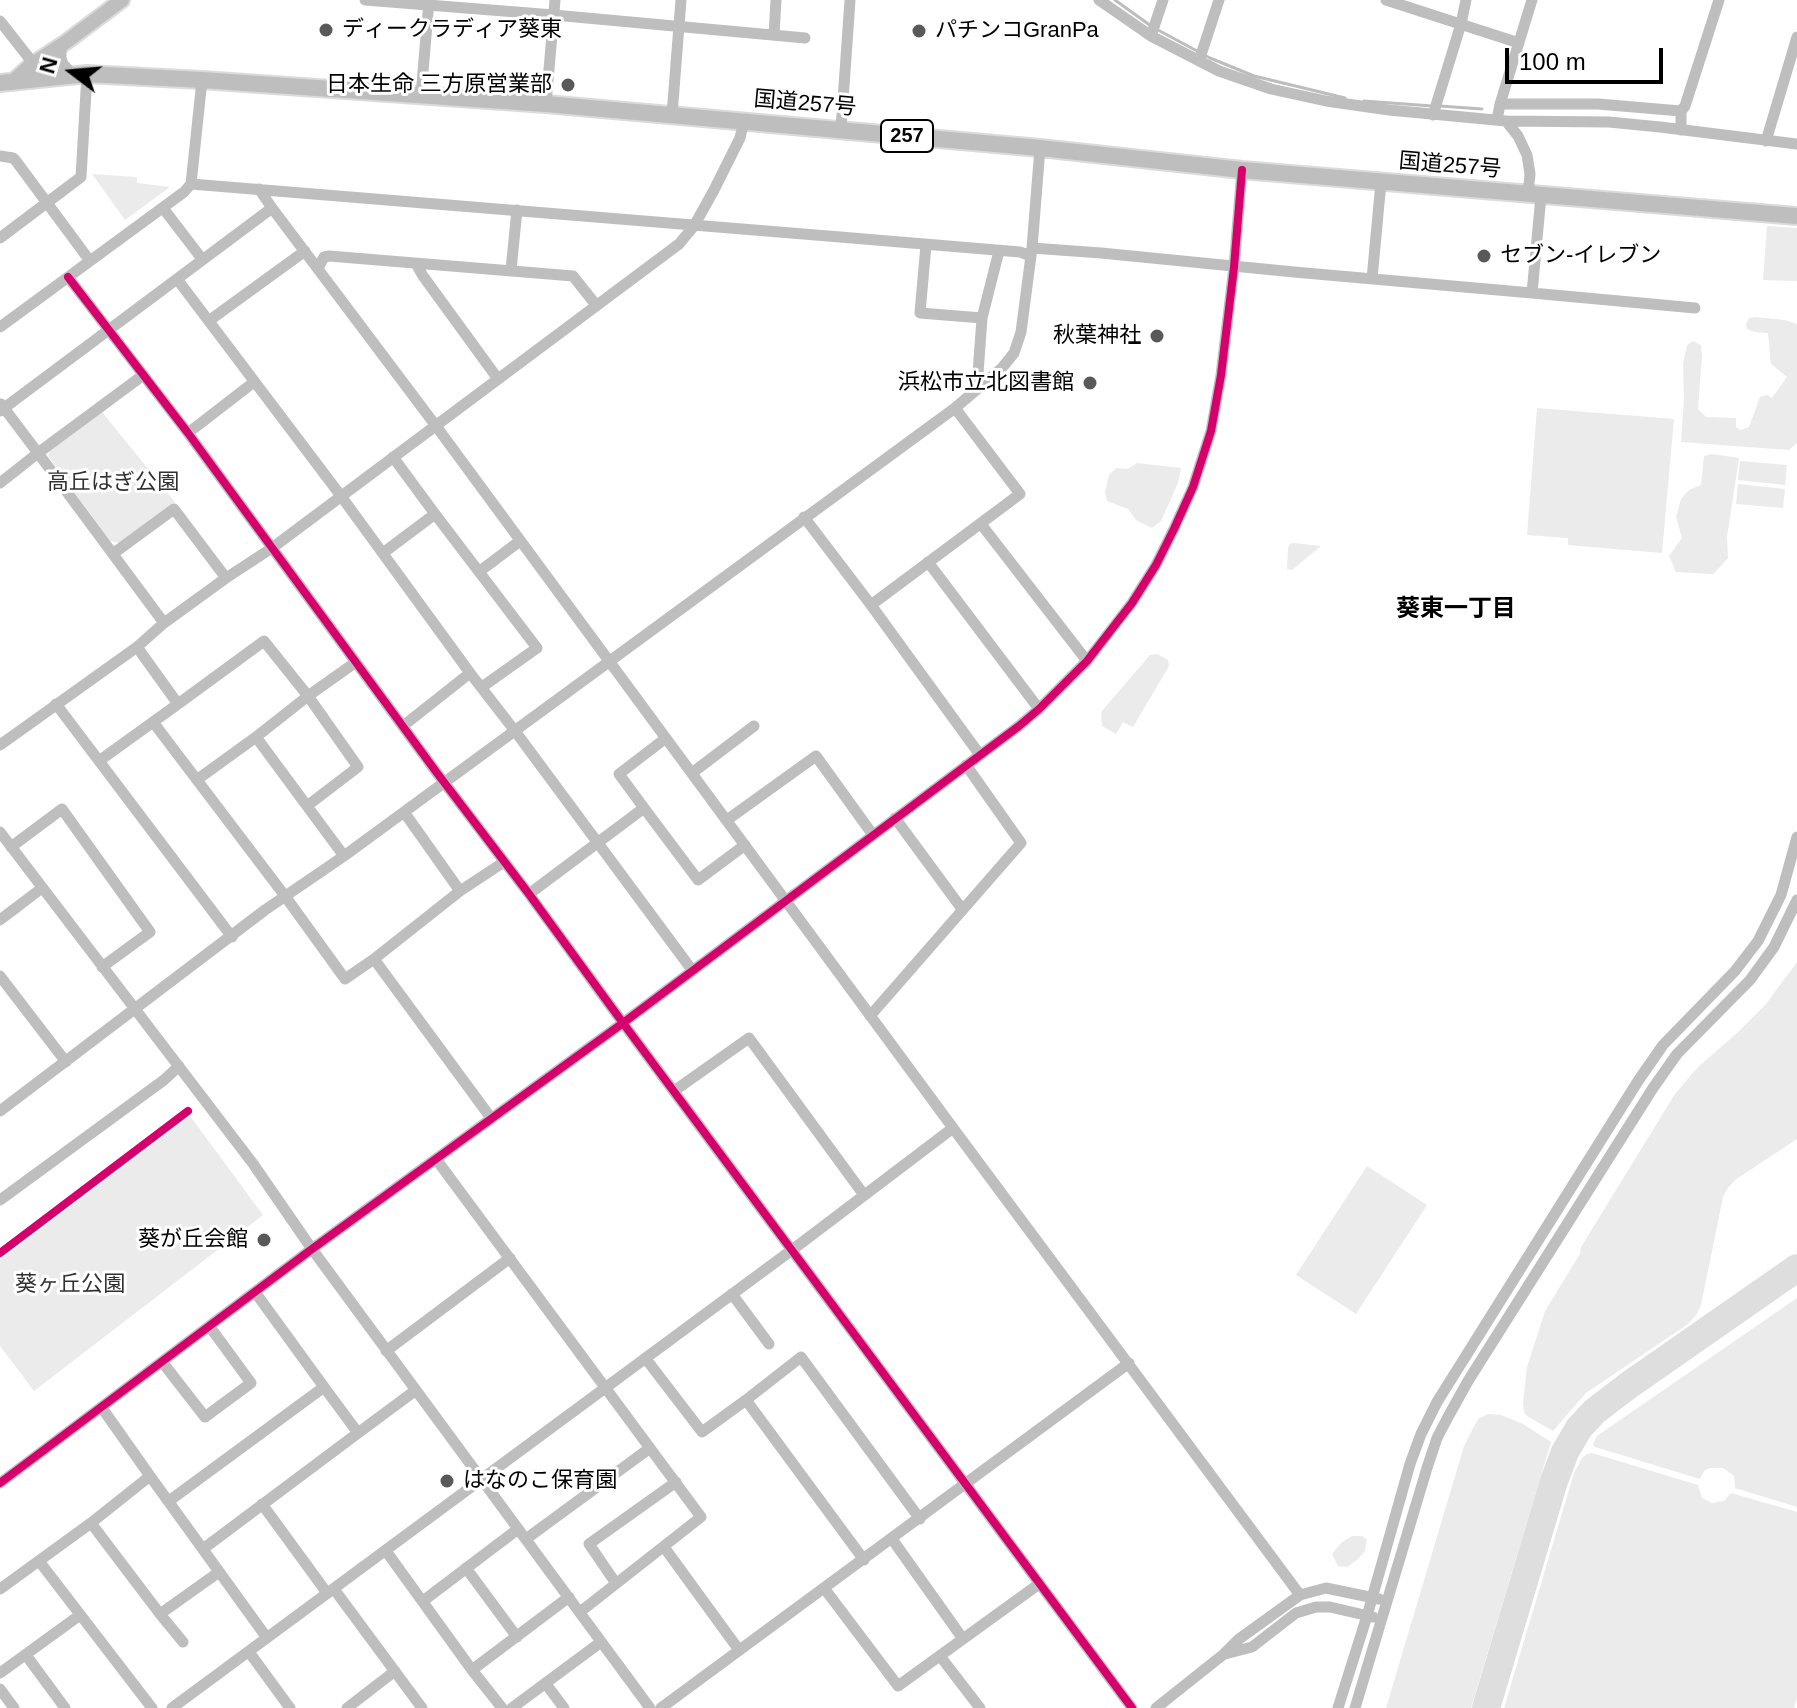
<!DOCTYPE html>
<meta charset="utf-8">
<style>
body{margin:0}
#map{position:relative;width:1797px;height:1708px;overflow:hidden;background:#fff;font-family:Arial,sans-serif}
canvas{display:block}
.north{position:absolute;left:32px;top:32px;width:80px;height:80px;-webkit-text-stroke:6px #fff;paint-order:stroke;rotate:286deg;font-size:22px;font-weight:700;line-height:32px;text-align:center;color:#000}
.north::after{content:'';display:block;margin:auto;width:28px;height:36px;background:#000;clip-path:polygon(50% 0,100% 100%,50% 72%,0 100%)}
.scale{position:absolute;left:1505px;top:48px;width:158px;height:36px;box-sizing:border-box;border:4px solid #000;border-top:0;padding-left:10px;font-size:24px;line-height:28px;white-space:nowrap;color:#000;-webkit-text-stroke:6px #fff;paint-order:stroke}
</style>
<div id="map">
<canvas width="1797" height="1708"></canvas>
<div class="north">N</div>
<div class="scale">100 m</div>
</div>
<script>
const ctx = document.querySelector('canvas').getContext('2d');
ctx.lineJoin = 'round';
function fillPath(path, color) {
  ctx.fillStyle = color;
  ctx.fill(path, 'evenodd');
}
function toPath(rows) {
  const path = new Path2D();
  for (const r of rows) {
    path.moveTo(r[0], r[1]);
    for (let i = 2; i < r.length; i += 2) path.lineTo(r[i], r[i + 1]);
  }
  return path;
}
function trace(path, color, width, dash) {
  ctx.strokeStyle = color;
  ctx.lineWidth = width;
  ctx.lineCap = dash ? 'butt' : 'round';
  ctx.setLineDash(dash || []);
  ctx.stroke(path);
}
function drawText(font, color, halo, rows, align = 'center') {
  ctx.font = font + ' Arial,"Noto Sans JP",sans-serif';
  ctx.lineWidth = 6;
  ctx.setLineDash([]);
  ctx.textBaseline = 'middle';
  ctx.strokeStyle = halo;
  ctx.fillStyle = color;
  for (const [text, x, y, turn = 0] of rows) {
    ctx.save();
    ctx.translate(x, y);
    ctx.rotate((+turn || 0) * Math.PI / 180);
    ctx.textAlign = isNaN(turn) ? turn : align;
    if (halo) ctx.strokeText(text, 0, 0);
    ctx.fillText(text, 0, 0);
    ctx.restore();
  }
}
fillPath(toPath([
 [92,174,137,177,137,183,170,187,125,220],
 [1767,226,1797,228,1797,281,1763,280],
 [1755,317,1785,320,1797,324,1797,443,1789,450,1681,442,1684,399,1683,364,1687,345,1693,341,1701,345,1702,356,1698,409,1706,417,1736,418,1736,427,1741,430,1749,427,1760,397,1767,395,1772,398,1787,377,1771,364,1768,333,1755,332,1747,329,1746,324,1749,318],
 [1537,408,1674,419,1662,553,1568,545,1568,538,1527,535],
 [102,412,175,502,119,543,110,541,48,456,50,451],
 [1712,454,1739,458,1727,537,1728,558,1713,574,1676,572,1669,556,1682,538,1676,517,1681,499,1689,490,1701,485,1704,456],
 [1740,461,1787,465,1785,485,1738,480],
 [1137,463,1181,468,1178,483,1161,521,1152,528,1136,520,1128,509,1107,501,1105,492,1109,475,1116,468,1128,469],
 [1738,484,1785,489,1783,508,1736,504],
 [1293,543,1321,546,1292,570,1287,569,1288,548,1290,544],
 [1157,654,1168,660,1169,666,1133,727,1123,722,1116,734,1102,726,1101,712,1150,655],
 [1797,962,1797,1139,1735,1180,1727,1189,1723,1197,1701,1305,1697,1314,1688,1324,1586,1393,1553,1431,1527,1416,1524,1412,1523,1403,1527,1367,1545,1311,1580,1254,1581,1247,1675,1094,1698,1067,1736,1034,1766,1004],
 [190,1116,263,1215,34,1391,0,1346,0,1260],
 [1367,1166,1427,1205,1356,1314,1296,1275],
 [1797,1298,1797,1507,1735,1488,1734,1476,1723,1468,1710,1468,1704,1471,1700,1479,1595,1447,1593,1444,1597,1436],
 [1488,1414,1501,1415,1523,1424,1551,1442,1471,1708,1386,1708,1464,1446,1478,1419],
 [1592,1453,1698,1485,1702,1498,1712,1503,1724,1501,1731,1493,1797,1512,1797,1698,1794,1708,1504,1708,1574,1473,1582,1458,1587,1454],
 [1352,1536,1362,1536,1367,1540,1365,1551,1357,1560,1347,1567,1338,1566,1332,1554,1342,1542]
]), '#ebebeb');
trace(toPath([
 [1115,0,1151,26],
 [1158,30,1210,58,1254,76,1345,98],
 [1364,101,1432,106],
 [1440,106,1482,109]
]), '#bdbdbd', 3);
trace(toPath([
 [1486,1708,1554,1481,1565,1452,1579,1428,1595,1411,1629,1385,1797,1268]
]), '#dedede', 28);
const major = toPath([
 [11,83,31,65,66,42,122,0]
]);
const highway = toPath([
 [0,83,87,74,202,80,546,104,1040,148,1242,170,1797,216]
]);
trace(major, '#dbdbdb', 18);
trace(highway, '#dbdbdb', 20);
trace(toPath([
 [365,0,554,15,805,38],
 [1099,0,1151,36,1219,71,1271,89,1326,101,1389,110,1506,121,1609,122,1660,127,1797,144],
 [1386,0,1519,43],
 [0,21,33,63],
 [774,35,776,0],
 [1151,36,1163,0],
 [61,45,61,58,63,64,73,75],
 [1199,61,1219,0],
 [421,95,429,1],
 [546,104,555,0],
 [1500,104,1598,104,1681,111,1681,130],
 [1681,111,1685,106,1719,0],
 [672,115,681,0],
 [1433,115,1461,24,1466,0],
 [1497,120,1500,104,1532,0],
 [1506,121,1518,136,1527,155,1530,174,1528,194],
 [841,129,850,0],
 [1766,141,1797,37],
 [0,156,13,158,16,161,90,261],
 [191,184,202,80],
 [163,208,202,259],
 [272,208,436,426,953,1128,1300,1595],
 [0,238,81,177,87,74],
 [926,245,920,313,982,318,977,387],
 [1032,248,1101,253,1294,272,1532,293,1541,196],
 [416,264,423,276,498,379],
 [318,268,324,257,329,256,573,276,596,305],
 [511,270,517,210],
 [68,277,188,433,437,773,529,894,623,1023,1132,1708],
 [177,279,341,496,470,673,515,731,692,970],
 [1372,279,1381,182],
 [1532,293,1695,308],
 [982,318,999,251],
 [210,320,305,251],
 [0,327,184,192,191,184,840,237,1020,252,1031,256],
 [1,404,38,453,142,376],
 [0,411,272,208,259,189],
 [188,433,254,382],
 [0,483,38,453,164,623],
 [435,514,537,648,482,687],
 [804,517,871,605,980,755],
 [981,524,1087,661],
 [114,553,174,509,226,578],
 [383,553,435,514,393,457],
 [928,562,1039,709],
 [480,571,520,541],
 [871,605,1020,494,955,408],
 [137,647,178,704,153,722],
 [56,704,232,937],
 [178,704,264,641,308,696,358,767,307,806,256,737,198,779],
 [403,726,470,673],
 [256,737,308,696,356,662],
 [0,745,137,647,164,623,226,578,272,548,679,244,694,226,714,190,740,138,744,121],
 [99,761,153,722,285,896,345,979,374,959,491,1118],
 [692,773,754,726],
 [307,806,344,856],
 [644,808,698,880,745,845],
 [404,812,460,891],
 [895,818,962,909],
 [727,820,816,756,873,835],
 [0,832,254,1165,312,1249,650,1708],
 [11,847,62,809,150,932,102,967],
 [529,894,644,808,619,774,666,738],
 [0,920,42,888],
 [374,959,460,891,504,862],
 [0,976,66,1062],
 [870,1016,1021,843,966,765],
 [674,1091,749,1038,864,1195],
 [0,1111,265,910,344,856,955,408,1002,368,1014,353,1021,332,1032,248,1040,148],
 [436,1159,701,1517,580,1612],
 [0,1200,164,1080,179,1066],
 [732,1294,769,1344],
 [386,1351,510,1258],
 [646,1359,702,1432,746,1400,801,1357,920,1519],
 [163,1363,205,1417,251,1383,210,1327],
 [746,1400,864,1560],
 [102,1408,150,1476],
 [358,1433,416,1390],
 [0,1483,312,1249,623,1023,1019,726,1039,709,1087,661,1132,603,1156,565,1174,529,1193,487,1211,431,1221,375,1234,267,1242,170],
 [169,1501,324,1387,255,1292],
 [262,1504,327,1593],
 [91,1523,160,1614,219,1572],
 [526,1539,650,1448],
 [892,1539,963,1639],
 [664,1547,739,1650],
 [203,1549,358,1433,324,1387],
 [386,1551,472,1670,502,1708],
 [39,1561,152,1708],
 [466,1568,517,1637],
 [615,1582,589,1544,676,1482],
 [824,1588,898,1686,1039,1584],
 [0,1589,91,1523,150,1476,267,1638],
 [334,1589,422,1708],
 [423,1601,518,1529],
 [160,1614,183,1642],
 [249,1652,290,1708],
 [1225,1654,1252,1647,1296,1613,1316,1607,1330,1607,1373,1617],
 [26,1655,65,1708],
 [940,1656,980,1708],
 [472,1670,569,1597],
 [0,1673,80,1615],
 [546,1684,564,1708],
 [0,1689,14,1708],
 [172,1708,800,1244,953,1128],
 [347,1708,395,1671],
 [512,1708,601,1642],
 [661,1708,1129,1363],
 [1156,1708,1224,1654,1239,1639,1300,1595,1326,1588,1379,1599],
 [1338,1708,1367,1616,1410,1464,1421,1434,1437,1402,1638,1081,1663,1045,1735,971,1758,941,1781,895,1797,837],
 [1355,1708,1427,1468,1437,1438,1448,1417,1468,1381,1653,1088,1677,1054,1750,980,1774,947,1797,900]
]), '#bebebe', 11);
trace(major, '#bebebe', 14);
trace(highway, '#bebebe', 16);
trace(toPath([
 [68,277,188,433,437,773,529,894,623,1023,1132,1708],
 [0,1253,188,1111],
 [0,1483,312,1249,623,1023,1019,726,1039,709,1087,661,1132,603,1156,565,1174,529,1193,487,1211,431,1221,375,1234,267,1242,170]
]), '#d6006c', 8);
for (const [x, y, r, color] of [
 [326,30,8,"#595959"],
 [919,31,8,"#595959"],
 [568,85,8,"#595959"],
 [1484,256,8,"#595959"],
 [1157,336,8,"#595959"],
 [1090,383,8,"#595959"],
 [264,1240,8,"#595959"],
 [447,1481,8,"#595959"]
]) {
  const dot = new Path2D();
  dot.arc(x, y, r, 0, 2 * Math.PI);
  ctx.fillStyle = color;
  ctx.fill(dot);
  trace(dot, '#fff', 3);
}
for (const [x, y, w] of [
 [907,136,52]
]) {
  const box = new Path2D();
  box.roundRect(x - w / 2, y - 16, w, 32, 6);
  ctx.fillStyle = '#fff';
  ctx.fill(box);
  trace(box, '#000', 2);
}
drawText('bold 20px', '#000', null, [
 ["257",907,136]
]);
drawText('22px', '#000', '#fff', [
 ["ディークラディア葵東",342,30],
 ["パチンコGranPa",935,31],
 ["日本生命 三方原営業部",552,85,"right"],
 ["セブン-イレブン",1500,256],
 ["秋葉神社",1141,336,"right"],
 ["浜松市立北図書館",1074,383,"right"],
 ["葵が丘会館",248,1240,"right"],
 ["はなのこ保育園",463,1481]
], 'left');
drawText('22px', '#000', '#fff', [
 ["国道257号",805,104,5],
 ["国道257号",1450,166,5]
]);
drawText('22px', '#313131', '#fff', [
 ["高丘はぎ公園",113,483],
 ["葵ヶ丘公園",70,1285]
]);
drawText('bold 24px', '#000', '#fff', [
 ["葵東一丁目",1456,609]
]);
</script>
